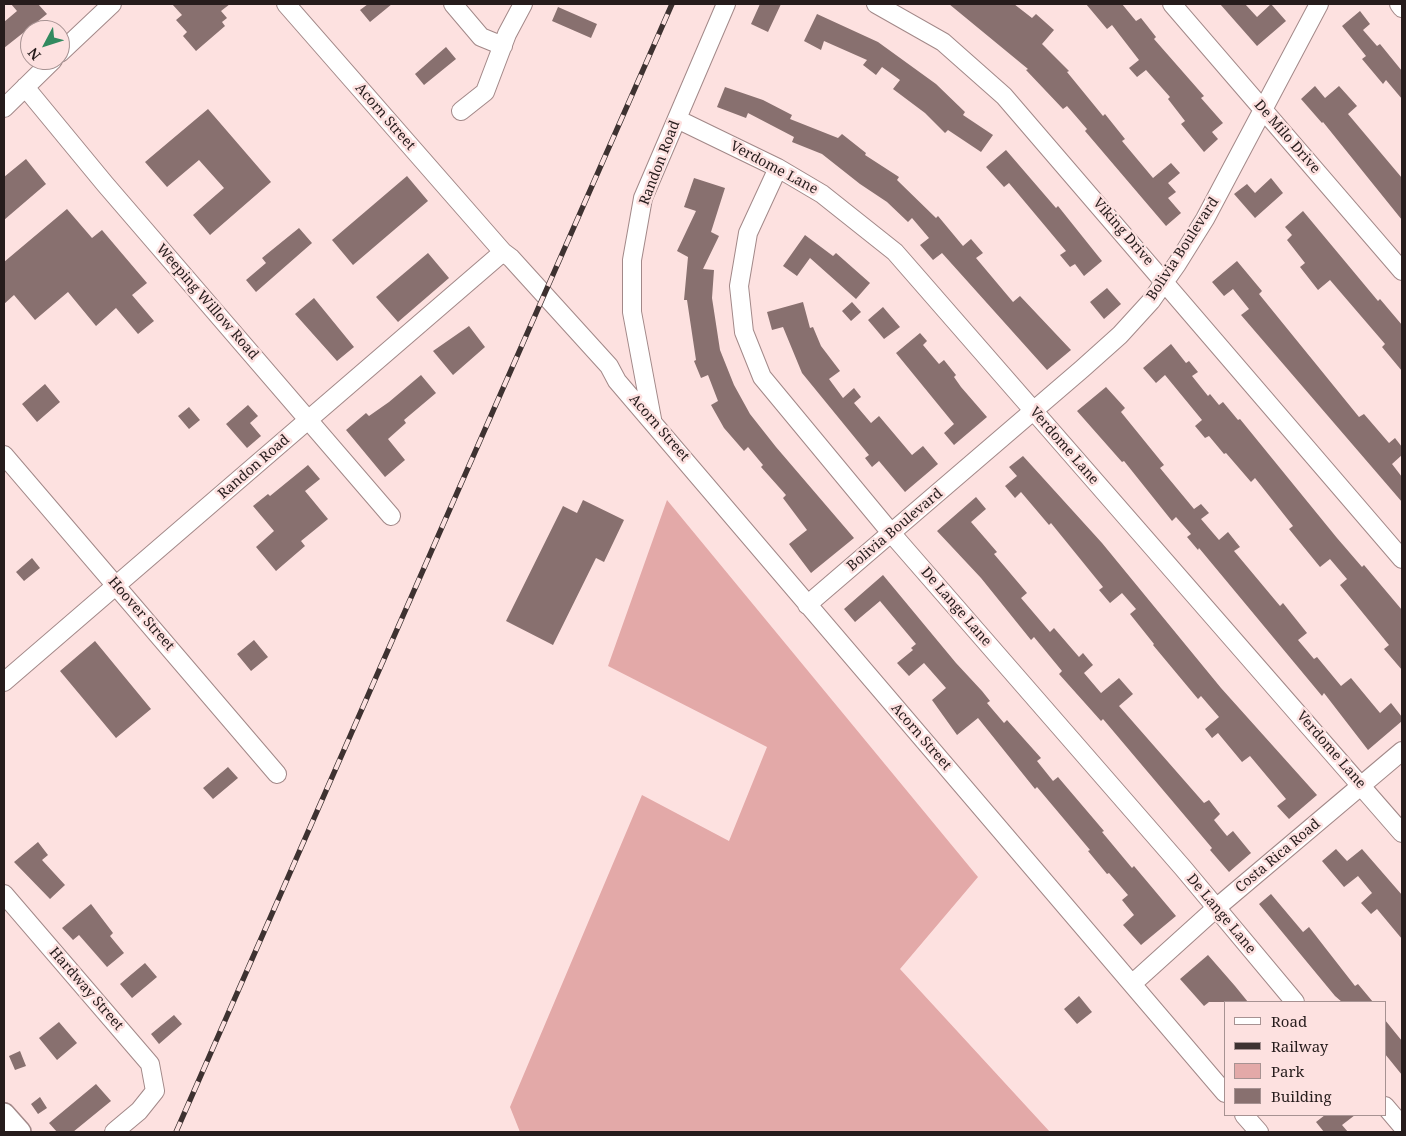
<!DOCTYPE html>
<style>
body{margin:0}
#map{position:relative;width:1406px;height:1136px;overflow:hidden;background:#fde1e0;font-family:"Noto Serif",serif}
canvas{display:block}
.frame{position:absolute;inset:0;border:5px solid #261c1c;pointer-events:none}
.legend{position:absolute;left:1224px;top:1001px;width:162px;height:115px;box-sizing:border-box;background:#fde1e0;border:1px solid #a79292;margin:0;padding:6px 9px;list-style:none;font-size:15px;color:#261c1c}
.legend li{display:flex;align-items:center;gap:10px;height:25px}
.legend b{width:25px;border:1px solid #a79292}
.north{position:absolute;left:20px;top:20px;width:50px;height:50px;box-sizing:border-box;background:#fde1e0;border:1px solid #a79292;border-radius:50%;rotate:230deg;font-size:14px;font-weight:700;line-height:20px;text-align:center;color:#261c1c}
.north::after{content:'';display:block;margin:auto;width:18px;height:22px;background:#328a5f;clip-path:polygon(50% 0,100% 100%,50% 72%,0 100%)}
</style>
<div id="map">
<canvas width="1406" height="1136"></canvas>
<div class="frame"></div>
<ul class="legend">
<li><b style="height:6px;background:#fff"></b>Road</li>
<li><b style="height:6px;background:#3e3231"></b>Railway</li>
<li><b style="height:14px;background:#e3a9a8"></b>Park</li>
<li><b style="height:14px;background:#88706f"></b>Building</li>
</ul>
<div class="north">N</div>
</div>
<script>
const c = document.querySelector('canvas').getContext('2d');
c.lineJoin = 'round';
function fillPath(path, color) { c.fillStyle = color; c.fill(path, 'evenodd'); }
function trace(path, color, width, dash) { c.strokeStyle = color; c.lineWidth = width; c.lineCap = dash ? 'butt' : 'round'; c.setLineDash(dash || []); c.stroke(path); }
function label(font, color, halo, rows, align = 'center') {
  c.font = font + ' "Noto Serif",serif'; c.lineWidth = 5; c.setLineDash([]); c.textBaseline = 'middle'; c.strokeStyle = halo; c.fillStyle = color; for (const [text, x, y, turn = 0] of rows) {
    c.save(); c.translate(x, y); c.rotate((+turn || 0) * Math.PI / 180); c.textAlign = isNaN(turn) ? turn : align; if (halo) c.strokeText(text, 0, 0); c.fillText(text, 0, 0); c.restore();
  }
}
const green = new Path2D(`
 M 667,500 L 978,877 L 900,969 L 1050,1132 L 520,1132 L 510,1107 L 642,795 L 729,841 L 767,747 L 608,666 Z`);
const building = new Path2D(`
 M 11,4 L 38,4 L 47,14 L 4,48 L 4,22 L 17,11 Z
 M 172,4 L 230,4 L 221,11 L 227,18 L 222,22 L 225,26 L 196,51 L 183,36 L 187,32 L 176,20 L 182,15 Z
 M 368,4 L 392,4 L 370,22 L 360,10 Z
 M 760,4 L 781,4 L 768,32 L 751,24 Z
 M 949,4 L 1014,4 L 1032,18 L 1036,14 L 1054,30 L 1042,44 L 1069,71 L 1067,72 L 1103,116 L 1105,114 L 1125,139 L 1122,141 L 1153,178 L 1171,163 L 1180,173 L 1168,183 L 1176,192 L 1168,198 L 1181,213 L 1166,226 L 1085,131 L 1087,129 L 1067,106 L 1063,109 L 1026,70 L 1028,69 Z
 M 1086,4 L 1122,4 L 1136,21 L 1141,18 L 1156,37 L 1154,39 L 1204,96 L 1201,98 L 1223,123 L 1212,132 L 1218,139 L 1204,152 L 1181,124 L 1185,121 L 1168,99 L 1170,97 L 1146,70 L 1137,77 L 1129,68 L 1139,60 L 1112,25 L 1107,29 Z
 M 1220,4 L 1245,4 L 1257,17 L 1271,4 L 1286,21 L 1257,46 Z
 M 558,7 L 597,24 L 591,38 L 552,21 Z
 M 1360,11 L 1370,24 L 1363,30 L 1377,46 L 1380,44 L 1402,71 L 1402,99 L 1386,80 L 1383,84 L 1362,59 L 1366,56 L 1342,26 Z
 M 817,14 L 878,42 L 936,84 L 965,112 L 963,115 L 993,135 L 981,152 L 948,130 L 945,133 L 925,113 L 893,89 L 900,80 L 882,67 L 876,75 L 863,65 L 867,60 L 824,41 L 821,50 L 804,41 Z
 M 446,47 L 456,59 L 424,85 L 415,74 Z
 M 1315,86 L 1325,98 L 1339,86 L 1357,106 L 1348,114 L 1402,178 L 1402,220 L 1323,122 L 1322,123 L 1301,99 Z
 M 725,87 L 763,100 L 792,115 L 790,119 L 838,138 L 842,134 L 866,153 L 865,155 L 899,177 L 897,180 L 936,218 L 938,216 L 963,246 L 971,239 L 983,253 L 976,258 L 1013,302 L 1020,296 L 1071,350 L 1047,370 L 942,253 L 933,260 L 920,245 L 929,238 L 912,218 L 908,222 L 887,202 L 860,184 L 822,154 L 792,142 L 794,137 L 748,113 L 746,118 L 717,107 Z
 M 208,109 L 271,182 L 210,235 L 193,215 L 224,188 L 199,160 L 167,187 L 145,162 Z
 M 1006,150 L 1056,208 L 1058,206 L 1102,261 L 1084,276 L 1075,264 L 1070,267 L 1060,255 L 1066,251 L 1009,183 L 1004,187 L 986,167 Z
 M 26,159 L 46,184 L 4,220 L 4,177 Z
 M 407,176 L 428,201 L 353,265 L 332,240 Z
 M 694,178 L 725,188 L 711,232 L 719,236 L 703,269 L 714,270 L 712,298 L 720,350 L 734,385 L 750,414 L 776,447 L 854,538 L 811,573 L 789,544 L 807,530 L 783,498 L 786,495 L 761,467 L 763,465 L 748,447 L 744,451 L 724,428 L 711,405 L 718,401 L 708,375 L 701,378 L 694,361 L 696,360 L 687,300 L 684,300 L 688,257 L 677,251 L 696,211 L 684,207 Z
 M 1271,178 L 1283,193 L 1255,218 L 1234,194 L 1247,184 L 1255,193 Z
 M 67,209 L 92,238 L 102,230 L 147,283 L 132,295 L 154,321 L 138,334 L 116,308 L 96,326 L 68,292 L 35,320 L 14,295 L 4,304 L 4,262 Z
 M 1303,211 L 1378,301 L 1380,299 L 1402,325 L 1402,371 L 1382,347 L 1385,344 L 1330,280 L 1318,290 L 1300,267 L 1305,263 L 1287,240 L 1292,235 L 1285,227 Z
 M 299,228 L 312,243 L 256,292 L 246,280 L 266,263 L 262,258 Z
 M 805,235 L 833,256 L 836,253 L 870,283 L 856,299 L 810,258 L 797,276 L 783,266 Z
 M 428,253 L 449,278 L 398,322 L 376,297 Z
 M 1237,261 L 1262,291 L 1259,294 L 1359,417 L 1364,414 L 1389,443 L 1395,438 L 1402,447 L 1402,455 L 1392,464 L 1402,477 L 1402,502 L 1241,315 L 1249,309 L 1233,289 L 1224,296 L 1212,282 Z
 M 1107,288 L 1121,304 L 1104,319 L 1090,302 Z
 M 314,298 L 354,347 L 337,361 L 295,314 Z
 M 803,302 L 810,328 L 813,327 L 821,346 L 840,371 L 829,379 L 843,398 L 854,388 L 861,397 L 854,403 L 871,423 L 879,416 L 912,455 L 923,446 L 938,464 L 905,492 L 879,461 L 872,467 L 865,458 L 869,455 L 802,373 L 783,327 L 772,330 L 767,312 Z
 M 852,302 L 861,312 L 851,321 L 842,311 Z
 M 883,307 L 900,327 L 884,339 L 868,320 Z
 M 469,326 L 485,347 L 453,375 L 433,351 Z
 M 920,333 L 927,341 L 923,345 L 939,364 L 944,360 L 956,375 L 954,377 L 961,387 L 987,417 L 954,445 L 944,433 L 954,424 L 896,353 Z
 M 1171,344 L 1186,363 L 1189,361 L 1198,372 L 1192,376 L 1208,396 L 1210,394 L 1219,405 L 1223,402 L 1238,420 L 1240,419 L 1337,538 L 1362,567 L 1364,565 L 1402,610 L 1402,670 L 1384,649 L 1389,645 L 1340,585 L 1347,579 L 1330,559 L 1320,567 L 1289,529 L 1293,526 L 1255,478 L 1251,482 L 1226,453 L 1224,454 L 1209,436 L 1205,438 L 1195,426 L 1202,420 L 1165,375 L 1156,383 L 1143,368 Z
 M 421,375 L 436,393 L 404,420 L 406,423 L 388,439 L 405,460 L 385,477 L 346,430 L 366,413 L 369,416 L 389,402 Z
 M 45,384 L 60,402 L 37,422 L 22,404 Z
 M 1106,387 L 1125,408 L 1121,412 L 1164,465 L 1160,468 L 1194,509 L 1201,504 L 1209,513 L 1201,519 L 1219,540 L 1228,532 L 1240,547 L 1234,551 L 1280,606 L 1283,603 L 1307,633 L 1298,640 L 1314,659 L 1317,657 L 1341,686 L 1351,678 L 1380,713 L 1391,703 L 1402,717 L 1402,721 L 1368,750 L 1324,693 L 1322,696 L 1199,548 L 1198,550 L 1187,537 L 1191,534 L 1176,517 L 1172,521 L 1124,461 L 1122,462 L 1077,411 Z
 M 248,405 L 258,416 L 250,423 L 261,436 L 247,448 L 226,424 Z
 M 189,407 L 200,420 L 189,429 L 178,416 Z
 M 1023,456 L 1102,543 L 1221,688 L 1317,795 L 1289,819 L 1277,806 L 1286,799 L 1250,756 L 1242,762 L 1218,733 L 1212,738 L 1205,729 L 1219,717 L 1201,696 L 1198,699 L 1153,645 L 1154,644 L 1130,614 L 1136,609 L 1122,593 L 1110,603 L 1099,590 L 1103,587 L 1051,523 L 1049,525 L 1021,492 L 1015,498 L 1005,486 L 1017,476 L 1009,467 Z
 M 308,465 L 320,479 L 305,491 L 328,519 L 301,541 L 305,546 L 276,571 L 256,547 L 274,531 L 253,506 L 268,494 L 270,496 Z
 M 976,497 L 986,509 L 971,522 L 997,552 L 994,554 L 1027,593 L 1021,598 L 1050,632 L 1054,628 L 1079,657 L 1083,653 L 1093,665 L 1084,673 L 1101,693 L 1119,678 L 1133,694 L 1119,706 L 1204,803 L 1209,800 L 1220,814 L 1214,820 L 1227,836 L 1233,831 L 1251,853 L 1229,872 L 1210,850 L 1212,848 L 1103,719 L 1101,721 L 1059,674 L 1062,671 L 1034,637 L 1031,640 L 981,578 L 937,531 Z
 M 583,500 L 624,520 L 604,562 L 596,558 L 553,645 L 506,621 L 563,506 L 577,513 Z
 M 32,558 L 40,568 L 24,581 L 16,572 Z
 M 883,575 L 956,663 L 982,691 L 990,701 L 987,703 L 1004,723 L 1007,720 L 1041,758 L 1037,761 L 1053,781 L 1058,777 L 1104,831 L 1102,832 L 1132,868 L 1134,866 L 1176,916 L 1141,945 L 1123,925 L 1134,915 L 1122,900 L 1128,895 L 1109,873 L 1107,874 L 1088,851 L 1090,850 L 1037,787 L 1035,789 L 978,718 L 957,735 L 932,700 L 946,688 L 924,663 L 909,676 L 897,663 L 913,650 L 911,648 L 916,644 L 880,601 L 855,622 L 844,609 Z
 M 254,640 L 268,657 L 251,671 L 237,654 Z
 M 95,641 L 151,709 L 116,738 L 60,671 Z
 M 228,767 L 238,778 L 213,799 L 203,788 Z
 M 38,842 L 48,855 L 42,860 L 65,885 L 50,899 L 14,862 Z
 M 1336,849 L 1347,861 L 1362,849 L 1402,895 L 1402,939 L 1377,909 L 1371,914 L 1361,903 L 1372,893 L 1358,876 L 1344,887 L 1322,861 Z
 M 1271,894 L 1303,932 L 1309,927 L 1355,986 L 1358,984 L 1373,1002 L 1342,1002 L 1335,996 L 1259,904 Z
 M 91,904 L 113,933 L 110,936 L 124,953 L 107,967 L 79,935 L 73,940 L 62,928 Z
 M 1208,955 L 1235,986 L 1248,1002 L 1209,1002 L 1204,1006 L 1180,979 Z
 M 145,963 L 157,977 L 132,998 L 120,984 Z
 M 1079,996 L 1092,1012 L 1077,1024 L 1064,1009 Z
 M 174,1015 L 182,1024 L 159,1044 L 151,1034 Z
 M 1385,1020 L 1402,1041 L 1402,1075 L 1385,1054 Z
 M 59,1022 L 77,1043 L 57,1060 L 39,1038 Z
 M 20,1051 L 26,1066 L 15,1070 L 9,1056 Z
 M 96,1084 L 111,1101 L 73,1132 L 57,1132 L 49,1123 Z
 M 40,1097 L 47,1108 L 38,1114 L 31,1104 Z
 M 1325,1115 L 1355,1115 L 1342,1125 L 1348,1132 L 1324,1132 L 1316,1122 Z`);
const minor = new Path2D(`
 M 286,4 L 503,252 L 511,258 L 609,366 L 617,381 L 1225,1093
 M 453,4 L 481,37 L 503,46
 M 876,4 L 943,42 L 1004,96 L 1402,559
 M 1172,4 L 1402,271
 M 1399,4 L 1402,8
 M 60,53 L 112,4
 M 25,87 L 105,184 L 391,516
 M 4,108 L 53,60
 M 461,111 L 485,92 L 507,34 L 523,4
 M 677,119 L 778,168 L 822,194 L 895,252 L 1402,833
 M 778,168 L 748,233 L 739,286 L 744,332 L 762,377 L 892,534 L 1183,868 L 1295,1002
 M 652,419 L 632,312 L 632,260 L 643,198 L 726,4
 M 4,455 L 277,774
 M 807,605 L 1082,369 L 1120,335 L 1151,301 L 1177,264 L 1205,219 L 1319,4
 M 4,682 L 503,252
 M 4,894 L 150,1064 L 155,1091 L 139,1111 L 114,1132
 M 1132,984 L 1215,909 L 1402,751
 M 1385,1106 L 1402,1126
 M 1244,1115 L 1259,1132`);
const major = new Path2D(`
 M 4,1114 L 20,1132`);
const rail = new Path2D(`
 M 176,1132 L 672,4`);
const streetNames = [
 ["Acorn Street",385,117,49],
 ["De Milo Drive",1287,137,49],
 ["Randon Road",660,163,-69],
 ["Verdome Lane",774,168,28],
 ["Viking Drive",1123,232,49],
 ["Bolivia Boulevard",1183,249,-57],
 ["Weeping Willow Road",207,302,49],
 ["Acorn Street",659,428,49],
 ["Verdome Lane",1064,446,49],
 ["Randon Road",254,467,-41],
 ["Bolivia Boulevard",895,530,-40],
 ["De Lange Lane",956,607,49],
 ["Hoover Street",141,614,49],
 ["Acorn Street",921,737,49],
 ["Verdome Lane",1331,750,49],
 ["Costa Rica Road",1278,856,-40],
 ["De Lange Lane",1221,914,50],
 ["Hardway Street",86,989,49]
];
fillPath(green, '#e3a9a8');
fillPath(building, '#88706f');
trace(minor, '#a28888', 20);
trace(major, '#a28888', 24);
trace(minor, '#fff', 18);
trace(major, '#fff', 21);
trace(rail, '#3e3231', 5.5);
trace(rail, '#fde1e0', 4, [11]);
label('14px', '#261c1c', '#fde1e0', streetNames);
</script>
